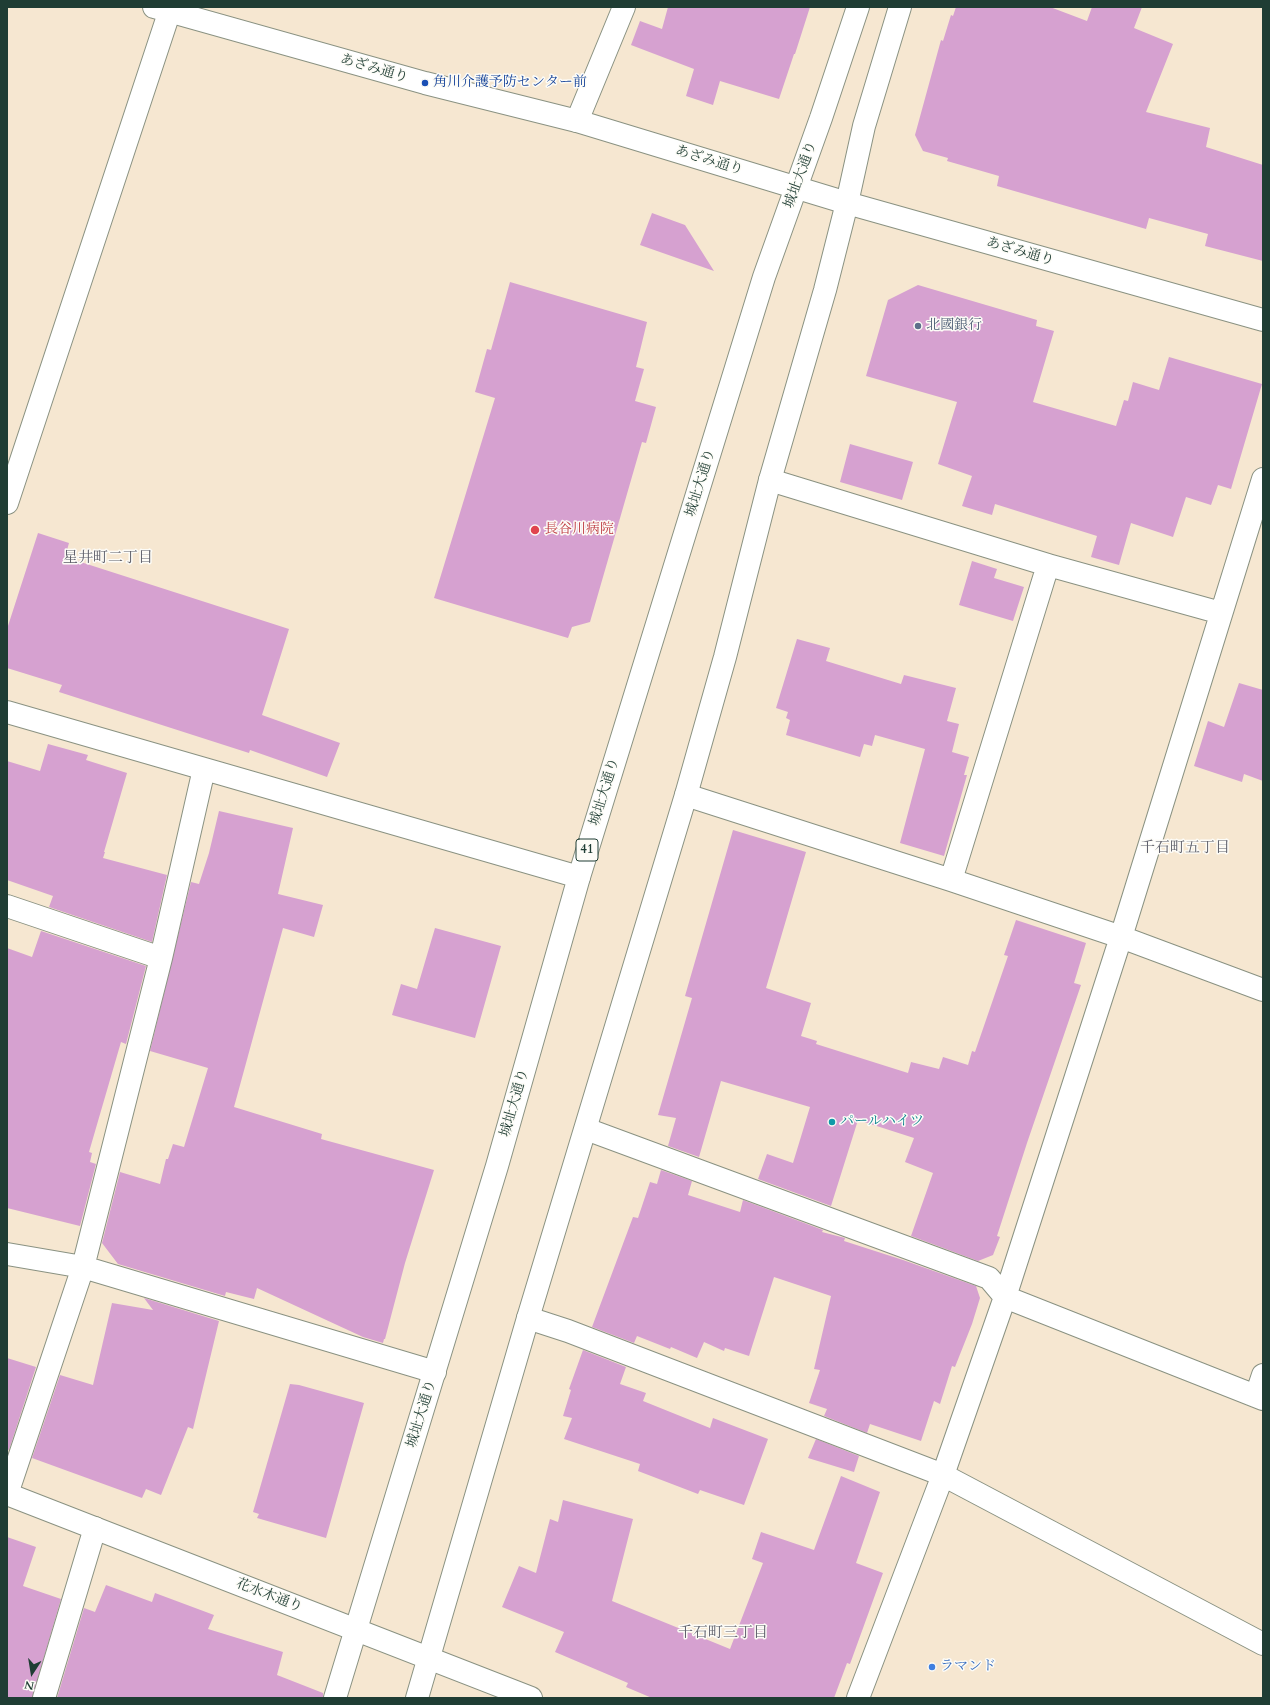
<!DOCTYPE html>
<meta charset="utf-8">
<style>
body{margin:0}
#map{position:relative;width:1270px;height:1705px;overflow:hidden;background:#f6e7d1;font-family:Cardo,serif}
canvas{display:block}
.frame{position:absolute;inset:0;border:8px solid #1f3d34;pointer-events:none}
.north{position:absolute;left:12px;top:1653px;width:40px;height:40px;-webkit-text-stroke:3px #fdfcf7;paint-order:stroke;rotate:192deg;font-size:11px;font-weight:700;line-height:16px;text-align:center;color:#1f3d34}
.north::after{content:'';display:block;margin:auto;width:14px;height:18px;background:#1f3d34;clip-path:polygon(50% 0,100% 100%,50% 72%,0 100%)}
</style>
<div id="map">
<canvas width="1270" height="1705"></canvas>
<div class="frame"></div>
<div class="north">N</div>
</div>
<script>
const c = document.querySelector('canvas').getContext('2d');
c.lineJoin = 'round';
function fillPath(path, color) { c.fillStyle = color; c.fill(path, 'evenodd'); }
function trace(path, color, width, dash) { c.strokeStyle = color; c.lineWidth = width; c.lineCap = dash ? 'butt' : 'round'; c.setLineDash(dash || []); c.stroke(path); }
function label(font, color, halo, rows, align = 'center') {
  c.font = font + ' Cardo,"Noto Serif JP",serif'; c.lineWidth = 3; c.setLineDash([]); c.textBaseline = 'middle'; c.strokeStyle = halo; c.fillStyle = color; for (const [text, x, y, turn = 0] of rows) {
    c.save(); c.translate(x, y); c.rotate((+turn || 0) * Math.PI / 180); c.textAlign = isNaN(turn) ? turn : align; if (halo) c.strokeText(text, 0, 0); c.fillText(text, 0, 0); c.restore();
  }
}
const building = new Path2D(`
 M 668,7 L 810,7 L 795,54 L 794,54 L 779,99 L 720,81 L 713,105 L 686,96 L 694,69 L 631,45 L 640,21 L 662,29 Z
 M 956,7 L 1050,7 L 1087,21 L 1092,7 L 1142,7 L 1134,28 L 1173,44 L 1146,112 L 1210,128 L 1206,147 L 1263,165 L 1263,261 L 1205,246 L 1208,234 L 1149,218 L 1146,229 L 997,186 L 999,176 L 947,161 L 948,158 L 923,151 L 915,135 L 941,40 L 943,41 L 951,15 L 953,16 Z
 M 652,213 L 685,225 L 714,271 L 640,245 Z
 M 510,282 L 647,322 L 636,367 L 644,369 L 635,401 L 656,407 L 646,443 L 642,442 L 590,622 L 572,627 L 568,638 L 434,598 L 495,398 L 475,392 L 487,349 L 491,350 Z
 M 918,285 L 1037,320 L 1036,326 L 1054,331 L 1033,402 L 1116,426 L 1124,400 L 1128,401 L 1133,382 L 1159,390 L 1169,357 L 1262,384 L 1231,489 L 1218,485 L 1211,505 L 1186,497 L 1173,537 L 1131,523 L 1119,565 L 1091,557 L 1097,536 L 995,504 L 992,515 L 962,506 L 972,476 L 938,464 L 957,402 L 866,376 L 888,300 Z
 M 850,444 L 913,462 L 902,500 L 840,482 Z
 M 38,533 L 69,543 L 65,557 L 289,629 L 262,715 L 340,743 L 327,777 L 250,750 L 249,753 L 59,692 L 62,685 L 7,668 L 7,629 Z
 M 972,561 L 997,569 L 994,578 L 1024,587 L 1013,621 L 959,605 Z
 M 797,639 L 830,648 L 826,661 L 901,684 L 904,675 L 956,688 L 947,721 L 959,724 L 952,752 L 969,757 L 964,775 L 967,775 L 944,856 L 900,843 L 925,749 L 875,735 L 872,746 L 864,744 L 860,757 L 786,735 L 790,720 L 786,718 L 788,712 L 776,708 Z
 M 1239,683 L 1263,690 L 1263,781 L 1244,774 L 1242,782 L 1194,766 L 1208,721 L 1224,727 Z
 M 48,744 L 88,755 L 86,760 L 127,773 L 104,852 L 105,852 L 103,858 L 167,875 L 152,942 L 49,907 L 53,896 L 7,880 L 7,761 L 40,771 Z
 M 219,811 L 293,828 L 278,894 L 323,905 L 314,937 L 283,928 L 234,1107 L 322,1134 L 321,1139 L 434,1170 L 405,1263 L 385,1339 L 384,1339 L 383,1343 L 363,1337 L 257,1288 L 254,1299 L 226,1292 L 225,1296 L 118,1264 L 102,1243 L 120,1172 L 160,1184 L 166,1159 L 168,1159 L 173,1144 L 184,1147 L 208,1068 L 150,1051 L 191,882 L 199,884 L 209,853 Z
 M 733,830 L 806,852 L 766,988 L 811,1003 L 801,1036 L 817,1041 L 816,1044 L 908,1073 L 911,1062 L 939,1069 L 943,1057 L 968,1065 L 972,1051 L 975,1052 L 1008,956 L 1004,955 L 1016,920 L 1086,943 L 1074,983 L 1081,985 L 1027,1143 L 997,1236 L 1000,1237 L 993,1255 L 978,1261 L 911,1236 L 933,1173 L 905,1162 L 914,1138 L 858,1120 L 831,1206 L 758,1179 L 767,1154 L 793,1163 L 810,1107 L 721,1081 L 699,1157 L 668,1146 L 676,1118 L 658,1115 L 692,998 L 685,996 Z
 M 435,928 L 501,946 L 475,1038 L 392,1015 L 401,984 L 417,989 Z
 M 41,931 L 146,966 L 126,1044 L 121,1042 L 89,1152 L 92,1153 L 90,1162 L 96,1164 L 80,1226 L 7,1208 L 7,948 L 32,957 Z
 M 661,1170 L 692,1181 L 688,1195 L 740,1212 L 743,1200 L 823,1230 L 822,1232 L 845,1238 L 844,1241 L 903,1260 L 976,1286 L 980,1298 L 972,1324 L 955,1367 L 952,1366 L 940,1404 L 934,1401 L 921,1441 L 870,1424 L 867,1433 L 824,1416 L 827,1409 L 809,1403 L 820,1370 L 814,1369 L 831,1296 L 774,1277 L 749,1356 L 725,1348 L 724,1351 L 704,1342 L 697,1358 L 671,1347 L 670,1349 L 637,1336 L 634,1343 L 592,1327 L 633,1217 L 638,1218 L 650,1182 L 657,1184 Z
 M 144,1298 L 219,1321 L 193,1429 L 188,1427 L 161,1495 L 146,1489 L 142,1498 L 32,1458 L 60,1375 L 93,1385 L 112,1303 L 153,1310 Z
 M 583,1350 L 626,1367 L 620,1384 L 646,1393 L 643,1401 L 710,1428 L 713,1418 L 768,1439 L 744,1505 L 700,1490 L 698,1494 L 638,1471 L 640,1464 L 564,1439 L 572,1418 L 563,1416 L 571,1390 L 569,1389 Z
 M 7,1358 L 36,1367 L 9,1450 L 7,1449 Z
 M 290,1384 L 299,1385 L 364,1403 L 326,1538 L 257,1518 L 259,1514 L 253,1512 Z
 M 816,1439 L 859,1456 L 854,1472 L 808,1458 Z
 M 841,1476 L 880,1492 L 856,1563 L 883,1573 L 850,1664 L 847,1663 L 834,1698 L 652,1698 L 626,1687 L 628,1683 L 555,1652 L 564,1632 L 502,1607 L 519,1566 L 536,1573 L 550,1519 L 558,1522 L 563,1500 L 633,1519 L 612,1601 L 730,1649 L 763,1563 L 752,1559 L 761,1532 L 814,1550 Z
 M 7,1537 L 36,1547 L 23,1586 L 61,1599 L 32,1698 L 7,1698 Z
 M 106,1585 L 152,1602 L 155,1593 L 214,1615 L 208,1629 L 283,1652 L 277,1675 L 323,1693 L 323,1698 L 57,1698 L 84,1608 L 95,1612 Z`);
const street = new Path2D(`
 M 577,121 L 624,7
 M 770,480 L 1048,565 L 1221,613
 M 7,503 L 171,7
 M 7,712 L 579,877
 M 686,795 L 951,880 L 1121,937 L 1263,990
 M 951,880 L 1048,565
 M 7,906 L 161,958
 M 586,1129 L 989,1278 L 1005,1297 L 1263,1399
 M 7,1254 L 83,1267 L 435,1372
 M 528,1318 L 568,1331 L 943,1475 L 1263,1644
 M 1256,1396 L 1263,1375
 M 7,1494 L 83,1267 L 161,958 L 204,769
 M 44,1698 L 95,1528
 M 858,1698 L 943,1475 L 1005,1297 L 1121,937 L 1263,479`);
const secondary = new Path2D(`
 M 154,7 L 425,83 L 577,121 L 847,203 L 1263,320
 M 7,1494 L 531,1698`);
const highway = new Path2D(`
 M 335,1698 L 497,1166 L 579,877 L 764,277 L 821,118 L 858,7
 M 417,1698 L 528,1318 L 686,795 L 725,657 L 770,480 L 825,290 L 847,203 L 864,126 L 900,7`);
const markers = [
 [425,83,4,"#1a4fb4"],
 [918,326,4,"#5c6f8a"],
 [535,530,5,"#e0444e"],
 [832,1122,4,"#0f9aa8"],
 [932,1667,4,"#3f7fe0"]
];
const shields = [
 [587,850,22]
];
const shieldNames = [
 ["41",587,850]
];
const streetNames = [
 ["あざみ通り",374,69,16],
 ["あざみ通り",709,161,17],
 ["城址大通り",801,175,-70],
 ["あざみ通り",1020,252,16],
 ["城址大通り",701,483,-73],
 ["城址大通り",605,792,-73],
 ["城址大通り",515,1103,-74],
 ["城址大通り",422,1414,-73],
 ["花水木通り",269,1596,21]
];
const transitNames = [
 ["角川介護予防センター前",433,83]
];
const serviceNames = [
 ["北國銀行",926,326]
];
const healthNames = [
 ["長谷川病院",544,530]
];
const cultureNames = [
 ["パールハイツ",840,1122]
];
const shopNames = [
 ["ラマンド",940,1667]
];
const neighbourhoodNames = [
 ["星井町二丁目",108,559],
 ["千石町五丁目",1185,849],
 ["千石町三丁目",723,1634]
];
fillPath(building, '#d6a1d0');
trace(street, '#8a9282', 24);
trace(secondary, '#8a9282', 24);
trace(highway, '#8a9282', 24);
trace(street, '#fff', 22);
trace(secondary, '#fff', 22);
trace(highway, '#fff', 22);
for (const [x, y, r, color] of markers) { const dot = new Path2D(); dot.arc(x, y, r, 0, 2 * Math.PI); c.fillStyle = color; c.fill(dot); trace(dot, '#fdfcf7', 1.5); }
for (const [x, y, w] of shields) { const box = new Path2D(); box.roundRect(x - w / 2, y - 11, w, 22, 3); c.fillStyle = '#fdfcf7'; c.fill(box); trace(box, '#1f3d34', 1); }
label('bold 13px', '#1f3d34', null, shieldNames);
label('14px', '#1f3d34', '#fdfcf7', streetNames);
label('14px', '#164399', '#fdfcf7', transitNames, 'left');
label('14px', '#4e5e75', '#fdfcf7', serviceNames, 'left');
label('14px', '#be3a42', '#fdfcf7', healthNames, 'left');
label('14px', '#0d838f', '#fdfcf7', cultureNames, 'left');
label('14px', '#366cbe', '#fdfcf7', shopNames, 'left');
label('15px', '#5f606b', '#fdfcf7', neighbourhoodNames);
</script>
